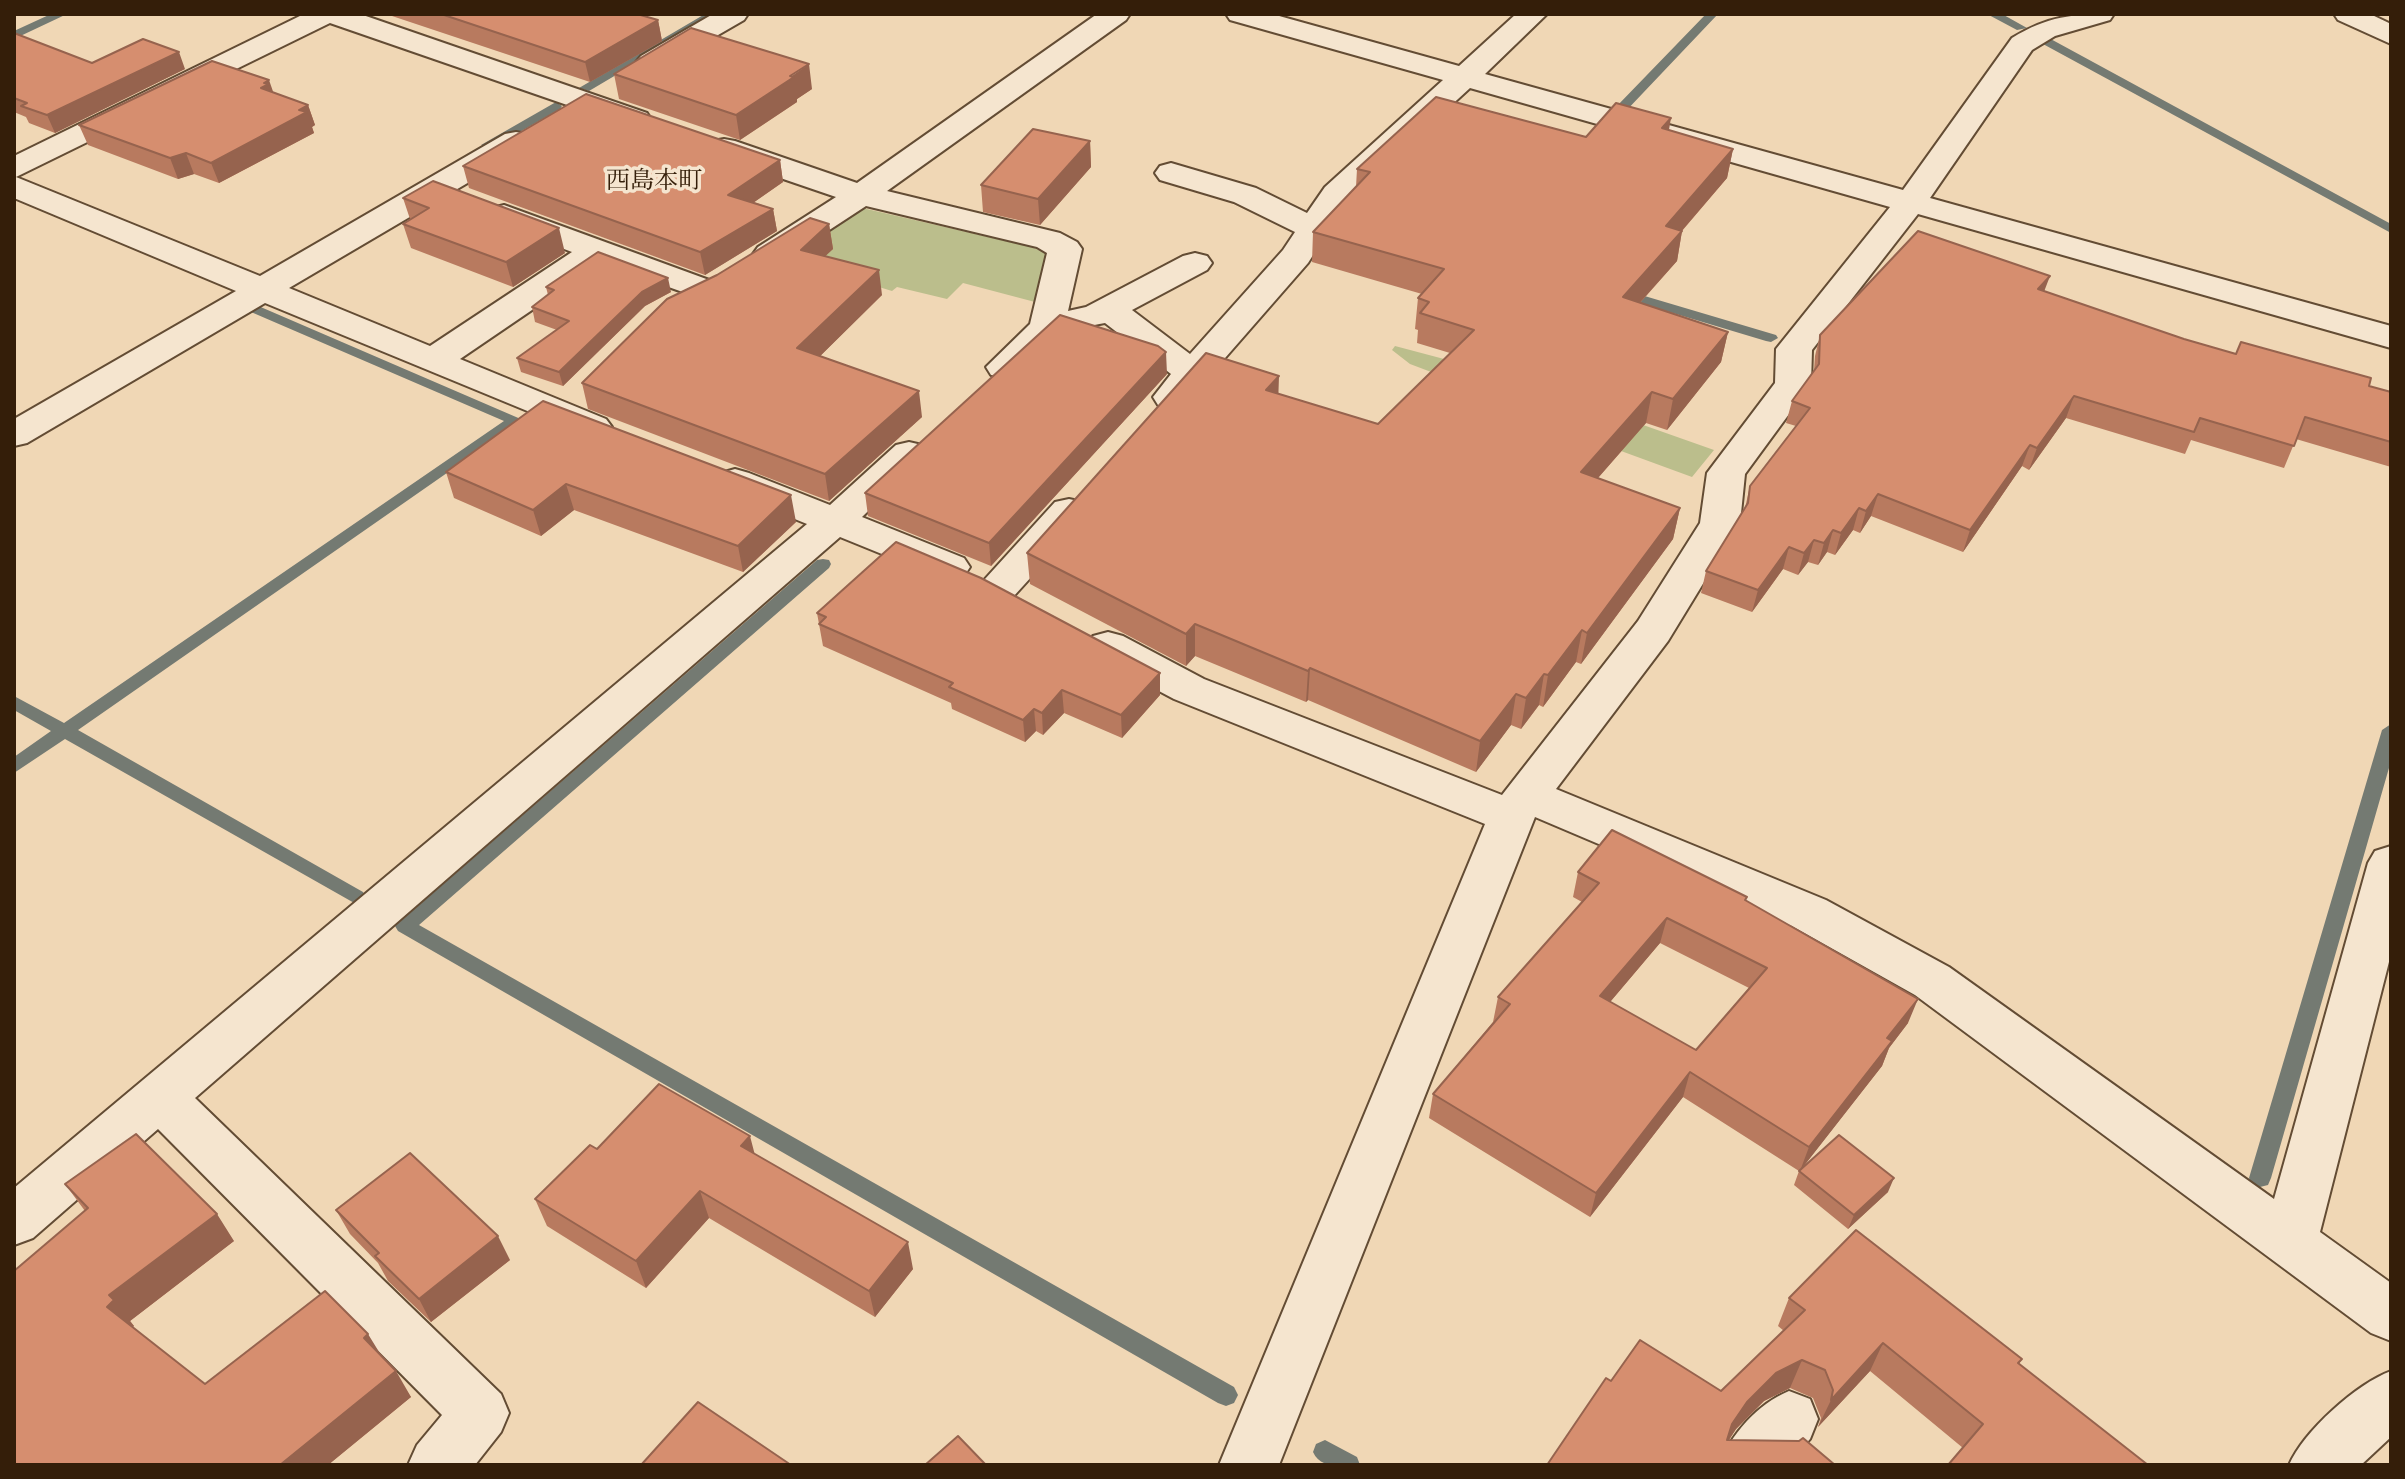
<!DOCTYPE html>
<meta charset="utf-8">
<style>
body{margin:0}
#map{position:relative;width:2405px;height:1479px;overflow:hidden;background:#f0d7b5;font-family:"IM FELL Great Primer",serif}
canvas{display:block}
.frame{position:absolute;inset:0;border:16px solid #341e09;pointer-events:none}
</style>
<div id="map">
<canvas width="2405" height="1479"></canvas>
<div class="frame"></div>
</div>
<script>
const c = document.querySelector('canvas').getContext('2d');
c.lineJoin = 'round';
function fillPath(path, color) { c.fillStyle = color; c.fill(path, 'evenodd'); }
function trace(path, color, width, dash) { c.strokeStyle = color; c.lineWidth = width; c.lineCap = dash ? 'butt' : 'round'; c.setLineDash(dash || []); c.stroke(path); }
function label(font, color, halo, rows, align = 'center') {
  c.font = font + ' "IM FELL Great Primer","Noto Serif JP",serif'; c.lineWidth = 7; c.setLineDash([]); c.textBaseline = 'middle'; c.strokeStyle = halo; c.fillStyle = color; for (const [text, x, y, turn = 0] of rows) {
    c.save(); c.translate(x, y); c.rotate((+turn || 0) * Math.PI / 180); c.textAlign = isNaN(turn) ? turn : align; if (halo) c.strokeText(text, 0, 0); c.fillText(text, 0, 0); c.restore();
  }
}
const green = new Path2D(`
 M 858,207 L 1032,247 L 1049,255 L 1035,302 L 963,283 L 947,299 L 897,287 L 892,291 L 781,257 Z
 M 1395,346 L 1493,372 L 1714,450 L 1692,477 L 1441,385 L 1447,378 L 1410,364 L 1392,350 Z`);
const stream = new Path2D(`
 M 51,14 L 67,14 L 14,39 L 14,31 Z
 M 705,14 L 719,14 L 589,91 L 579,88 Z
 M 1706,14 L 1718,14 L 1624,113 L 1616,113 L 1616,107 Z
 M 1987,14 L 2002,14 L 2027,28 L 2017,30 Z
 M 2047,37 L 2391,224 L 2391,233 L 2043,44 L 2041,41 Z
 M 556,102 L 562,106 L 560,109 L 492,148 L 481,145 Z
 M 1621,289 L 1776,335 L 1778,338 L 1771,342 L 1766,341 L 1616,296 L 1616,290 Z
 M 256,305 L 523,420 L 78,730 L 363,892 L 366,897 L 363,902 L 356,904 L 65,739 L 14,773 L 14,757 L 51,731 L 14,710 L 14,696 L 64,723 L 504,421 L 251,312 L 251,306 Z
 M 823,559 L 829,560 L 831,564 L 829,568 L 419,925 L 1234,1387 L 1238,1395 L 1234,1403 L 1226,1406 L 1218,1403 L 398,931 L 395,926 L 817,560 Z
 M 2391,724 L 2391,761 L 2271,1178 L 2268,1185 L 2260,1187 L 2252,1185 L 2249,1178 L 2382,730 Z
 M 1325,1440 L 1357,1457 L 1360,1465 C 1343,1465 1321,1470 1313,1452 L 1316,1444 Z`);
const minor = new Path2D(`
 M 304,14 L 360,14 L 647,113 L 651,119 L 647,125 L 636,128 L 625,125 L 330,23 L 16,177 L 260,276 L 505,134 L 516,132 L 527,134 L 532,141 L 527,148 L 289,288 L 430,346 L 572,252 L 492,222 L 488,215 L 492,208 L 504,205 L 720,284 L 725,291 L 720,298 L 708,301 L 601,263 L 460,359 L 606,419 L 612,427 L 606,435 L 593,438 L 265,303 L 27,443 L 14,446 L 14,419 L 236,291 L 14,198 L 14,156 Z
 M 713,14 L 748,14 L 744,20 L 661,68 L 651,71 L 641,68 L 636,62 L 641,56 Z
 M 1097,14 L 1130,14 L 1126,20 L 887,191 L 1060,233 L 1077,242 L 1082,249 L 1068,311 L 1086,307 L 1183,256 L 1195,253 L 1207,256 L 1212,263 L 1207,270 L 1132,310 L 1190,354 L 1283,250 L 1295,232 L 1234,202 L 1160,180 L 1155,173 L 1160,166 L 1171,163 L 1256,188 L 1307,213 L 1325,187 L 1443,80 L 1230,20 L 1226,14 L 1272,14 L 1459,66 L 1516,14 L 1547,14 L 1485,74 L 1903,190 L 2012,38 C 2048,16 2072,14 2114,14 L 2110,20 L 2055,36 L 2032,50 L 1930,198 L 2391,326 L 2391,348 L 1918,214 L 1812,350 L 1811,384 L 1745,474 L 1740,523 L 1668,641 L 1556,789 L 1826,900 L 1949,967 L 2274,1199 L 2368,863 L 2375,851 L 2391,846 L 2391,954 L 2320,1232 L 2391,1283 L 2391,1341 L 2371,1333 L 1915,995 L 1792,926 L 1535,817 L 1279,1465 L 1219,1465 L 1485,824 L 1174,699 L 1093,656 L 1087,646 L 1093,636 L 1108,632 L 1123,636 L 1204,679 L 1502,795 L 1638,621 L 1700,523 L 1707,473 L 1775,383 L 1776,349 L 1890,207 L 1470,88 L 1348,200 L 1308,263 L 1184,405 L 1171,408 L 1158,405 L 1153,397 L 1171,374 L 1105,323 C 1091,326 1069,328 1057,337 C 1034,353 1023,382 991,375 L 986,367 L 1030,324 L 1047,253 L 1037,247 L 866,206 L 782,261 L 770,264 L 758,261 L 753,254 L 758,247 L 836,197 L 713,155 L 708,148 L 713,141 L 724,139 L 735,141 L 857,183 Z
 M 2334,14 L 2370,14 L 2391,24 L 2391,44 L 2338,20 Z
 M 909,442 L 922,445 L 928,453 L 862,517 L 964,558 L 970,567 L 964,576 L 950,580 L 936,576 L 840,537 L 195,1098 L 501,1394 L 509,1413 L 501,1432 L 475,1465 L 408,1465 L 417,1445 L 442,1415 L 158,1129 L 33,1238 L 14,1245 L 14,1188 L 807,524 L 721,489 L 716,481 L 721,473 L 735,469 L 749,473 L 830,505 L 896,445 Z
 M 1069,499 L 1083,502 L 1089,511 L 1083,520 L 1013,597 L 999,601 L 985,597 L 979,588 L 985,579 L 1055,502 Z
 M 2391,1371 L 2391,1437 L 2361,1465 L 2289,1465 C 2304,1431 2356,1384 2391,1371 Z
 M 1789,1391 L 1810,1399 L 1818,1419 L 1810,1439 L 1787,1465 L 1718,1465 C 1732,1434 1757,1404 1789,1391 Z`);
const wall = new Path2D(`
 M 386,14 L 637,14 L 658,20 L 662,41 L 590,82 Z
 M 14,33 L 92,63 L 185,69 L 55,133 L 29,123 L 26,117 L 14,112 Z
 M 614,74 L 812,89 L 797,99 L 797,102 L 740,140 L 619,99 Z
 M 273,93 L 308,105 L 315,125 L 312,127 L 314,133 L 219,183 L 194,174 L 178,179 L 88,145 L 79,125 Z
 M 1668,130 L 1733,149 L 1727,178 L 1682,231 L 1677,261 L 1640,303 L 1728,332 L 1721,362 L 1667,430 L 1646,423 L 1598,478 L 1680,508 L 1673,539 L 1581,664 L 1576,662 L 1543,707 L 1539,705 L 1521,729 L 1511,725 L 1476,772 L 1308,700 L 1306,702 L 1195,656 L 1186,666 L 1030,584 L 1027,553 L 1278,394 L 1378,424 L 1450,353 L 1417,343 L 1418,330 L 1415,329 L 1418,298 L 1422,294 L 1312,262 L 1313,232 L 1356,187 L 1357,169 L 1586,137 Z
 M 1090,141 L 1091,167 L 1040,225 L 983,212 L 981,185 Z
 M 780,160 L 783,182 L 754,202 L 773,209 L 777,231 L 705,275 L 469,188 L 463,166 Z
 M 403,198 L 565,253 L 513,287 L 411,248 L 403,224 L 410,219 Z
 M 829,224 L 833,249 L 825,256 L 882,295 L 820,356 L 922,417 L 829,501 L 588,409 L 582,383 Z
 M 546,287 L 671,292 L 645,306 L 563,386 L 521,372 L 517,358 L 557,330 L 535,322 L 532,307 L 548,295 Z
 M 2044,291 L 2184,339 L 2236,354 L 2391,392 L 2391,467 L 2296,439 L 2284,468 L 2191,440 L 2185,454 L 2066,418 L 2029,470 L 2022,466 L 1963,552 L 1871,516 L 1860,533 L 1853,530 L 1835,555 L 1827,552 L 1818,565 L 1808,562 L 1798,575 L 1783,569 L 1752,612 L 1701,593 L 1706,571 L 1745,508 L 1750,486 L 1796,426 L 1786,423 L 1792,401 L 1814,371 L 1815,356 L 1820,335 Z
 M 1167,374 L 991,566 L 868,516 L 865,493 Z
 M 543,401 L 796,522 L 743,572 L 574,510 L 541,536 L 454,498 L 446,472 Z
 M 817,613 L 1160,695 L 1122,738 L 1064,713 L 1043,735 L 1036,731 L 1025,742 L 952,709 L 951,703 L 823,646 Z
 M 1578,872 L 1747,897 L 1746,900 L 1908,1023 L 1889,1048 L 1882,1066 L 1802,1168 L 1888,1192 L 1848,1229 L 1794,1185 L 1799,1171 L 1683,1097 L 1590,1217 L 1429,1118 L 1433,1094 L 1493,1022 L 1498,997 L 1582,902 L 1573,897 ZM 1660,943 L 1749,988 L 1696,1050 L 1610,1002 Z
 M 597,1149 L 755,1154 L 913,1269 L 875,1317 L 709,1218 L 646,1288 L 547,1226 L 535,1199 Z
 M 65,1184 L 234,1241 L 130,1321 L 134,1326 L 132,1327 L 205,1384 L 380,1354 L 411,1397 L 328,1465 L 14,1465 L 85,1211 Z
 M 336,1210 L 510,1260 L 431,1322 L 388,1281 L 378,1263 L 350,1234 Z
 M 1789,1298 L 2022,1359 L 2019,1364 L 2148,1465 L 1963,1448 L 1870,1371 L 1818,1427 L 1821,1418 L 1813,1398 L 1790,1388 L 1764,1401 L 1736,1429 L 1729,1440 L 1835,1465 L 1547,1465 L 1611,1381 L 1721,1391 L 1784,1331 L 1778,1326 Z`);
const shadedWall = new Path2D(`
 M 658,20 L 662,41 L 590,82 L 585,62 Z
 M 179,52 L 185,69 L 55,133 L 47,115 Z
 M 809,64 L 812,89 L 797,99 L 797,102 L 740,140 L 736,115 Z
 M 269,80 L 276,100 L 261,88 L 264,83 Z
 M 308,105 L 315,125 L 312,127 L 314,133 L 219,183 L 211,163 Z
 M 1671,118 L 1666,147 L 1662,128 Z
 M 1090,141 L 1091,167 L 1040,225 L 1038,199 Z
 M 1733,149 L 1727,178 L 1661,255 L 1682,231 L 1677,261 L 1618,327 L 1623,297 L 1666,226 Z
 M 186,153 L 194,174 L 178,179 L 170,158 Z
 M 780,160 L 783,182 L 733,217 L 728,195 Z
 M 773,209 L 777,231 L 705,275 L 700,252 Z
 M 829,224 L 833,249 L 805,275 L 801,250 Z
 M 559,228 L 565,253 L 513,287 L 506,262 Z
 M 879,270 L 882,295 L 802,374 L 797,348 Z
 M 2050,276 L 2042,297 L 2038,289 Z
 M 668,278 L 671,292 L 645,306 L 563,386 L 559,372 L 642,292 Z
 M 1728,332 L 1721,362 L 1667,430 L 1673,399 Z
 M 1166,352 L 1167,374 L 991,566 L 989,543 Z
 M 1279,376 L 1278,406 L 1266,390 Z
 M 919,391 L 922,417 L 829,501 L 825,474 Z
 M 1652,392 L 1646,423 L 1576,503 L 1581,472 Z
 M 2074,396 L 2066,418 L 2029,470 L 2037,448 Z
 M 2030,445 L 2022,466 L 1963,552 L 1970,530 Z
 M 566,484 L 574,510 L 541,536 L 533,510 Z
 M 1878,494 L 1871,516 L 1860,533 L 1866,511 Z
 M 791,495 L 796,522 L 743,572 L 738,546 Z
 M 1680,508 L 1673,539 L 1581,664 L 1587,633 Z
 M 1859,508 L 1853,530 L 1835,555 L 1841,533 Z
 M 1833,530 L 1827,552 L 1818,565 L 1824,543 Z
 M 1814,540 L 1808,562 L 1798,575 L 1804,553 Z
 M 1789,547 L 1783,569 L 1752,612 L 1758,590 Z
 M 1195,624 L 1195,656 L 1186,666 L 1186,634 Z
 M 1582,630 L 1576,662 L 1543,707 L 1548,675 Z
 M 1310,668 L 1308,700 L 1306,702 L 1308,671 Z
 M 1160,673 L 1160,695 L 1122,738 L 1121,715 Z
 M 1544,674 L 1539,705 L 1521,729 L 1526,698 Z
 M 1062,690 L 1064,713 L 1043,735 L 1042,713 Z
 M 1516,694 L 1511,725 L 1476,772 L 1480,741 Z
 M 1034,709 L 1036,731 L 1025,742 L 1023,720 Z
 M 1667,918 L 1660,943 L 1594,1021 L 1600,996 Z
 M 1918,999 L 1908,1023 L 1889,1048 L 1882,1066 L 1800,1171 L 1809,1147 L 1887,1038 Z
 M 1690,1072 L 1683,1097 L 1590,1217 L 1596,1193 Z
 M 750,1136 L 757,1163 L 741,1146 Z
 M 1894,1178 L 1888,1192 L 1848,1229 L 1854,1215 Z
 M 700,1191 L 709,1218 L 646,1288 L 636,1261 Z
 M 217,1214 L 234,1241 L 130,1321 L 134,1326 L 126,1333 L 107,1307 L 109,1295 Z
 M 498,1236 L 510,1260 L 431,1322 L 419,1299 Z
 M 908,1242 L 913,1269 L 875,1317 L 869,1291 Z
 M 368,1334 L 384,1360 L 364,1338 Z
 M 1883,1343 L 1870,1371 L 1818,1427 L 1831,1400 Z
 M 1802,1360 L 1790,1388 L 1764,1401 L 1736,1429 L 1721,1452 L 1732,1424 L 1747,1402 L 1776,1373 Z
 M 396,1371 L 411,1397 L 328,1465 L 280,1465 Z`);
const building = new Path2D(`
 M 441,14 L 637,14 L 658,20 L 585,62 Z
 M 691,28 L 809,64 L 790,76 L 794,77 L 736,115 L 614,74 Z
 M 14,33 L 92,63 L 143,39 L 179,52 L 47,115 L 21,106 L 27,103 L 14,98 Z
 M 212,61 L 269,80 L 264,83 L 269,84 L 261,88 L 308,105 L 299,110 L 307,112 L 211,163 L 186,153 L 170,158 L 79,125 Z
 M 586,94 L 780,160 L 728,195 L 773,209 L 700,252 L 463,166 Z
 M 1436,97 L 1586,137 L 1616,103 L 1671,118 L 1662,128 L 1733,149 L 1666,226 L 1682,231 L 1623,297 L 1728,332 L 1673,399 L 1652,392 L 1581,472 L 1680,508 L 1587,633 L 1582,630 L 1548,675 L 1544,674 L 1526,698 L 1516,694 L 1480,741 L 1310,668 L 1308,671 L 1195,624 L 1186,634 L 1027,553 L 1206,353 L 1279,376 L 1266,390 L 1378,424 L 1474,330 L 1420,313 L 1429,302 L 1418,298 L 1444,269 L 1313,232 L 1370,172 L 1357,169 Z
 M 1033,129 L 1090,141 L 1038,199 L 981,185 Z
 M 433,181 L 559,228 L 506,262 L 403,224 L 429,208 L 403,198 Z
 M 810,218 L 829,224 L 801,250 L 879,270 L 797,348 L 919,391 L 825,474 L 582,383 L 667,299 L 717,275 Z
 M 1918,231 L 2050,276 L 2038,289 L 2184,339 L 2236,354 L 2241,342 L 2371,378 L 2369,386 L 2391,392 L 2391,442 L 2305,417 L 2294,446 L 2200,418 L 2194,432 L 2074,396 L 2037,448 L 2030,445 L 1970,530 L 1878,494 L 1866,511 L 1859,508 L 1841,533 L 1833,530 L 1824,543 L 1814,540 L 1804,553 L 1789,547 L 1758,590 L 1706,571 L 1748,503 L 1750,486 L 1810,408 L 1792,401 L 1819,364 L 1820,335 Z
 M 598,252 L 668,278 L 642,292 L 559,372 L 517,358 L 569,321 L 532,307 L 554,290 L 546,287 Z
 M 1060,315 L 1158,346 L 1166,352 L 989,543 L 865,493 Z
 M 543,401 L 791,495 L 738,546 L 566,484 L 533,510 L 446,472 Z
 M 896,542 L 981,578 L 1160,673 L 1121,715 L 1062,690 L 1042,713 L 1034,709 L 1023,720 L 949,687 L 953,683 L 819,624 L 826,617 L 817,613 Z
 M 1612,830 L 1747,897 L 1745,900 L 1918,999 L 1887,1038 L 1892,1041 L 1809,1147 L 1690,1072 L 1596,1193 L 1433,1094 L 1510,1004 L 1498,997 L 1599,883 L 1578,872 ZM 1667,918 L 1767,968 L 1696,1050 L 1600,996 Z
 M 659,1084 L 750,1136 L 741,1146 L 908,1242 L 869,1291 L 700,1191 L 636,1261 L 535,1199 L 590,1145 L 597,1149 Z
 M 136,1134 L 217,1214 L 109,1295 L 114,1300 L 107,1307 L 205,1384 L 325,1291 L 368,1334 L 364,1338 L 396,1371 L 280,1465 L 14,1465 L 14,1271 L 88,1208 L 65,1184 Z
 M 1839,1135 L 1894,1178 L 1854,1215 L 1799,1171 Z
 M 410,1153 L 498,1236 L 419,1299 L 375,1256 L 379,1253 L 336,1210 Z
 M 1856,1230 L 2022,1359 L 2018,1363 L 2148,1465 L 1948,1465 L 1983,1424 L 1883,1343 L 1831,1400 L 1833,1390 L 1825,1370 L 1802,1360 L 1776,1373 L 1747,1402 L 1732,1424 L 1727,1440 L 1799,1441 L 1803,1438 L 1835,1465 L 1547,1465 L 1606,1378 L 1611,1381 L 1640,1340 L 1721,1391 L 1805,1310 L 1789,1298 Z
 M 698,1402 L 791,1465 L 641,1465 Z
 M 958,1436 L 986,1465 L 925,1465 Z`);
const farQuarternames = [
 ["西島本町",654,182]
];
fillPath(green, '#bbbe8c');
fillPath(stream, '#747a72');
trace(minor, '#634c34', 4);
fillPath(minor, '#f5e5cf');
fillPath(wall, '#b87a5f');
fillPath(shadedWall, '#96634e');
fillPath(building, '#d68e6f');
trace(building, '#96634e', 2);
label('24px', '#341e09', '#f5e5cf', farQuarternames);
</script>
